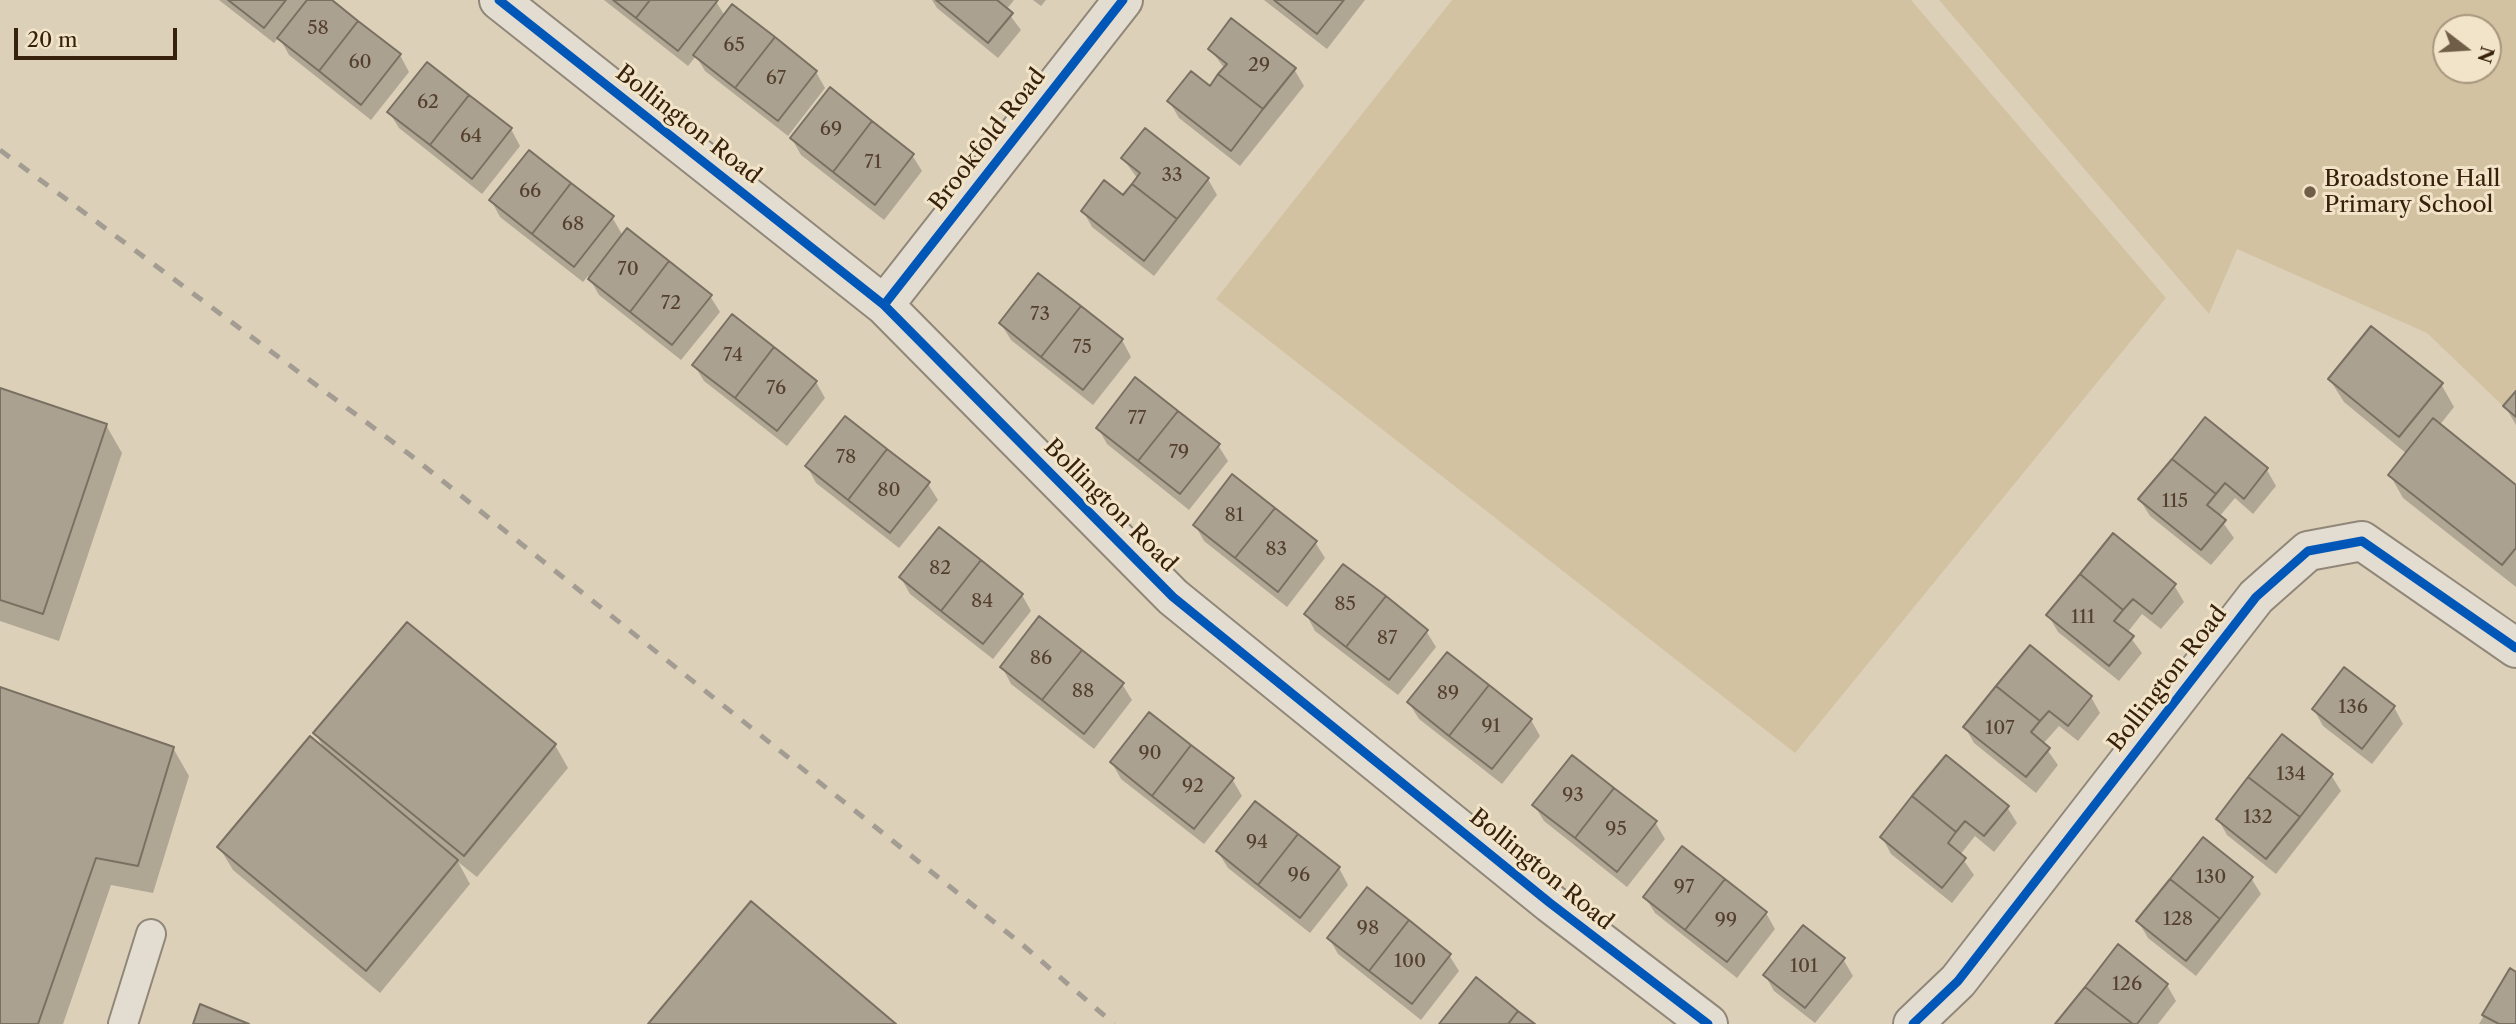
<!DOCTYPE html>
<style>
body{margin:0}
#map{position:relative;width:2516px;height:1024px;overflow:hidden;background:#dcd0b9;font-family:"Libre Caslon Text",serif}
canvas{display:block}
.north{position:absolute;left:2432px;top:14px;width:70px;height:70px;box-sizing:border-box;background:#f1e4c8;border:2px solid #a7967d;border-radius:50%;rotate:107deg;font-size:19px;font-weight:700;line-height:28px;text-align:center;color:#37200c}
.north::after{content:'';display:block;margin:auto;width:24px;height:32px;background:#715e49;clip-path:polygon(50% 0,100% 100%,50% 72%,0 100%)}
.scale{position:absolute;left:14px;top:28px;width:163px;height:32px;box-sizing:border-box;border:4px solid #37200c;border-top:0;padding-left:9px;font-size:21px;line-height:24px;white-space:nowrap;color:#37200c;-webkit-text-stroke:5px #f1e4c8;paint-order:stroke}
</style>
<div id="map">
<canvas width="2516" height="1024"></canvas>
<div class="north">N</div>
<div class="scale">20 m</div>
</div>
<script>
const c = document.querySelector('canvas').getContext('2d');
c.lineJoin = 'round';
function fillPath(path, color) { c.fillStyle = color; c.fill(path, 'evenodd'); }
function trace(path, color, width, dash) { c.strokeStyle = color; c.lineWidth = width; c.lineCap = dash ? 'butt' : 'round'; c.setLineDash(dash || []); c.stroke(path); }
function label(font, color, halo, rows, align = 'center') {
  c.font = font + ' "Libre Caslon Text",serif'; c.lineWidth = 6; c.setLineDash([]); c.textBaseline = 'middle'; c.strokeStyle = halo; c.fillStyle = color; for (const [text, x, y, turn = 0] of rows) {
    c.save(); c.translate(x, y); c.rotate((+turn || 0) * Math.PI / 180); c.textAlign = isNaN(turn) ? turn : align; if (halo) c.strokeText(text, 0, 0); c.fillText(text, 0, 0); c.restore();
  }
}
const green = new Path2D(`
 M 1452,0 L 1911,0 L 2166,298 L 1795,753 L 1216,299 Z
 M 1939,0 L 2516,0 L 2516,391 L 2503,406 L 2427,333 L 2237,249 L 2209,314 ZM 2446,28 L 2488,28 L 2488,70 L 2446,70 Z`);
const shadow = new Path2D(`
 M 219,0 L 329,0 L 400,55 L 409,72 L 371,120 L 289,55 L 279,37 L 274,43 Z
 M 604,0 L 715,0 L 725,16 L 816,72 L 825,88 L 788,136 L 705,71 L 696,56 L 688,66 Z
 M 932,0 L 1014,0 L 1006,10 L 1021,30 L 998,58 L 937,8 Z
 M 1033,0 L 1046,0 L 1041,6 Z
 M 1264,0 L 1365,0 L 1327,49 Z
 M 1210,49 L 1294,69 L 1304,86 L 1240,166 L 1179,118 L 1169,101 L 1210,88 L 1225,69 Z
 M 389,112 L 511,129 L 520,146 L 482,194 L 399,128 Z
 M 792,139 L 912,155 L 922,171 L 884,220 L 801,155 Z
 M 1123,159 L 1208,179 L 1217,195 L 1154,276 L 1092,227 L 1083,211 L 1124,198 L 1138,179 Z
 M 491,200 L 612,217 L 623,236 L 710,296 L 720,312 L 681,360 L 599,295 L 588,276 L 583,282 L 500,217 Z
 M 1001,324 L 1122,340 L 1131,357 L 1093,405 L 1011,340 Z
 M 694,365 L 816,382 L 825,398 L 787,446 L 704,381 Z
 M 2330,380 L 2441,384 L 2454,407 L 2439,426 L 2516,487 L 2516,587 L 2403,498 L 2390,475 L 2407,454 L 2344,402 Z
 M 0,390 L 106,425 L 122,453 L 59,641 L 0,621 Z
 M 2516,393 L 2516,425 L 2505,406 Z
 M 1098,428 L 1218,445 L 1228,461 L 1189,510 L 1107,444 Z
 M 807,466 L 928,484 L 938,500 L 899,548 L 816,483 Z
 M 2267,470 L 2276,486 L 2253,514 L 2235,498 L 2219,517 L 2234,538 L 2211,565 L 2150,516 L 2140,500 Z
 M 1195,525 L 1315,542 L 1325,558 L 1287,607 L 1204,541 Z
 M 901,578 L 1022,595 L 1031,611 L 993,659 L 910,594 Z
 M 2174,585 L 2184,602 L 2161,629 L 2142,614 L 2127,633 L 2142,653 L 2119,681 L 2058,632 L 2048,615 Z
 M 1306,614 L 1426,631 L 1436,647 L 1398,695 L 1315,631 Z
 M 2030,647 L 2091,697 L 2100,713 L 2078,741 L 2059,726 L 2043,744 L 2058,765 L 2036,793 L 1974,743 L 1965,727 Z
 M 1002,667 L 1122,684 L 1132,700 L 1094,749 L 1011,684 Z
 M 0,689 L 173,748 L 189,776 L 153,893 L 111,885 L 63,1024 L 0,1024 Z
 M 1409,703 L 1531,720 L 1540,736 L 1502,784 L 1419,719 Z
 M 2394,707 L 2403,724 L 2372,764 L 2323,726 L 2314,710 Z
 M 315,733 L 555,745 L 568,768 L 477,877 L 458,862 L 470,884 L 380,993 L 233,870 L 219,847 L 325,750 Z
 M 1112,763 L 1232,779 L 1242,796 L 1204,844 L 1121,779 Z
 M 2331,775 L 2341,791 L 2276,874 L 2227,835 L 2218,819 Z
 M 1534,805 L 1655,822 L 1665,839 L 1627,887 L 1544,821 Z
 M 2007,807 L 2017,823 L 1994,852 L 1975,836 L 1960,855 L 1974,875 L 1952,903 L 1891,854 L 1882,837 Z
 M 1218,852 L 1339,868 L 1348,885 L 1310,933 L 1228,868 Z
 M 2251,878 L 2261,894 L 2196,976 L 2148,938 L 2138,921 Z
 M 1645,897 L 1766,913 L 1775,929 L 1737,978 L 1655,913 Z
 M 1329,938 L 1449,955 L 1459,971 L 1421,1020 L 1338,954 Z
 M 1843,959 L 1853,976 L 1815,1023 L 1774,991 L 1765,975 Z
 M 2510,971 L 2516,974 L 2516,1024 L 2479,1024 Z
 M 2167,985 L 2176,1001 L 2158,1024 L 2057,1024 Z`);
const building = new Path2D(`
 M 228,0 L 286,0 L 264,28 Z
 M 307,0 L 332,0 L 358,21 L 319,71 L 277,38 Z
 M 613,0 L 650,0 L 636,18 Z
 M 650,0 L 718,0 L 678,51 L 636,18 Z
 M 936,0 L 997,0 L 1013,13 L 988,43 Z
 M 1274,0 L 1344,0 L 1317,34 Z
 M 732,4 L 775,37 L 735,88 L 693,55 Z
 M 1231,18 L 1296,68 L 1263,109 L 1218,74 L 1227,64 L 1208,49 Z
 M 358,21 L 401,54 L 361,105 L 319,71 Z
 M 775,37 L 817,71 L 778,121 L 735,88 Z
 M 427,62 L 469,95 L 430,145 L 387,112 Z
 M 1191,71 L 1210,86 L 1218,74 L 1263,109 L 1231,151 L 1167,101 Z
 M 830,87 L 872,121 L 833,172 L 790,138 Z
 M 469,95 L 512,128 L 472,179 L 430,145 Z
 M 872,121 L 914,154 L 875,205 L 833,172 Z
 M 1145,128 L 1209,178 L 1177,219 L 1132,184 L 1140,173 L 1121,158 Z
 M 529,150 L 571,183 L 532,234 L 489,200 Z
 M 1104,180 L 1123,195 L 1132,184 L 1177,219 L 1144,261 L 1081,211 Z
 M 571,183 L 614,216 L 574,267 L 532,234 Z
 M 627,228 L 669,261 L 630,312 L 588,279 Z
 M 669,261 L 712,295 L 672,345 L 630,312 Z
 M 1038,273 L 1081,306 L 1041,357 L 999,323 Z
 M 1081,306 L 1123,339 L 1083,390 L 1041,357 Z
 M 732,314 L 774,347 L 735,398 L 692,365 Z
 M 2371,326 L 2443,383 L 2399,437 L 2328,379 Z
 M 774,347 L 817,381 L 777,431 L 735,398 Z
 M 1135,377 L 1178,411 L 1138,461 L 1096,428 Z
 M 0,388 L 107,424 L 43,614 L 0,600 Z
 M 2516,391 L 2516,417 L 2503,406 Z
 M 1178,411 L 1220,444 L 1180,494 L 1138,461 Z
 M 845,416 L 887,449 L 848,500 L 805,466 Z
 M 2205,417 L 2268,468 L 2244,499 L 2225,483 L 2216,494 L 2172,459 Z
 M 2433,418 L 2516,485 L 2516,548 L 2502,565 L 2388,475 Z
 M 887,449 L 930,482 L 890,533 L 848,500 Z
 M 2172,459 L 2216,494 L 2207,505 L 2226,520 L 2201,550 L 2138,499 Z
 M 1232,474 L 1275,508 L 1235,558 L 1193,525 Z
 M 1275,508 L 1317,541 L 1278,592 L 1235,558 Z
 M 939,527 L 981,560 L 941,611 L 899,577 Z
 M 2113,533 L 2176,584 L 2152,614 L 2133,599 L 2123,610 L 2080,574 Z
 M 981,560 L 1023,594 L 983,644 L 941,611 Z
 M 1343,564 L 1386,596 L 1346,647 L 1304,614 Z
 M 2080,574 L 2123,610 L 2114,621 L 2134,636 L 2109,666 L 2046,615 Z
 M 1386,596 L 1428,630 L 1389,680 L 1346,647 Z
 M 1039,616 L 1082,650 L 1042,700 L 1000,667 Z
 M 407,622 L 556,744 L 464,856 L 313,733 Z
 M 2030,645 L 2092,696 L 2068,726 L 2049,711 L 2040,721 L 1996,686 Z
 M 1082,650 L 1124,683 L 1084,734 L 1042,700 Z
 M 1447,652 L 1489,685 L 1449,736 L 1407,702 Z
 M 2344,667 L 2395,706 L 2362,749 L 2312,709 Z
 M 1489,685 L 1532,719 L 1492,769 L 1449,736 Z
 M 1996,686 L 2040,721 L 2031,732 L 2050,748 L 2026,777 L 1963,727 Z
 M 0,687 L 174,747 L 138,866 L 96,858 L 38,1024 L 0,1024 Z
 M 1149,712 L 1191,745 L 1152,796 L 1110,762 Z
 M 2282,734 L 2333,774 L 2300,817 L 2248,777 Z
 M 310,736 L 458,860 L 366,971 L 217,847 Z
 M 1191,745 L 1234,778 L 1194,829 L 1152,796 Z
 M 1572,755 L 1614,788 L 1575,838 L 1532,805 Z
 M 1946,755 L 2009,806 L 1984,836 L 1965,821 L 1956,832 L 1912,796 Z
 M 2248,777 L 2300,817 L 2266,859 L 2216,819 Z
 M 1614,788 L 1657,821 L 1617,872 L 1575,838 Z
 M 1912,796 L 1956,832 L 1948,843 L 1966,858 L 1942,888 L 1880,837 Z
 M 1255,801 L 1298,834 L 1258,885 L 1216,851 Z
 M 1298,834 L 1340,867 L 1300,918 L 1258,885 Z
 M 2203,837 L 2253,877 L 2220,919 L 2170,879 Z
 M 1682,846 L 1725,879 L 1685,930 L 1643,897 Z
 M 1725,879 L 1767,912 L 1727,962 L 1685,930 Z
 M 2170,879 L 2220,919 L 2186,961 L 2136,921 Z
 M 1367,887 L 1409,920 L 1369,971 L 1327,938 Z
 M 751,901 L 896,1024 L 648,1024 Z
 M 1409,920 L 1451,954 L 1412,1004 L 1369,971 Z
 M 1803,925 L 1845,958 L 1805,1008 L 1763,975 Z
 M 2118,944 L 2168,984 L 2137,1024 L 2133,1024 L 2085,987 Z
 M 2510,968 L 2516,972 L 2516,1024 L 2499,1024 L 2482,1015 Z
 M 1476,977 L 1518,1011 L 1508,1024 L 1439,1024 Z
 M 2085,987 L 2133,1024 L 2055,1024 Z
 M 200,1004 L 249,1024 L 193,1024 Z
 M 1518,1011 L 1535,1024 L 1508,1024 Z`);
const service = new Path2D(`
 M 123,1024 L 151,934`);
const minor = new Path2D(`
 M 499,0 L 884,305 L 1173,597 L 1550,903 L 1708,1024
 M 884,305 L 1123,0
 M 1913,1024 L 1958,981 L 2256,597 L 2308,551 L 2362,541 L 2516,648`);
const rail = new Path2D(`
 M 0,150 L 409,454 L 1024,946 L 1114,1024`);
const cycleway = new Path2D(`
 M 499,0 L 884,305 L 1173,597 L 1550,903 L 1708,1024
 M 884,305 L 1123,0
 M 1913,1024 L 1958,981 L 2256,597 L 2308,551 L 2362,541 L 2516,648`);
const markers = [
 [2310,192,7,"#715e49"]
];
const numberNames = [
 ["58",318,29],
 ["65",734,46],
 ["60",360,63],
 ["29",1259,66],
 ["67",776,79],
 ["62",428,103],
 ["69",831,130],
 ["64",471,137],
 ["71",873,163],
 ["33",1172,176],
 ["66",530,192],
 ["68",573,225],
 ["70",628,270],
 ["72",671,304],
 ["73",1040,315],
 ["75",1082,348],
 ["74",733,356],
 ["76",776,389],
 ["77",1137,419],
 ["79",1179,453],
 ["78",846,458],
 ["80",889,491],
 ["115",2175,502],
 ["81",1234,516],
 ["83",1276,550],
 ["82",940,569],
 ["84",982,602],
 ["85",1345,605],
 ["111",2083,618],
 ["87",1387,639],
 ["86",1041,659],
 ["88",1083,692],
 ["89",1448,694],
 ["136",2353,708],
 ["91",1491,727],
 ["107",2000,729],
 ["90",1150,754],
 ["134",2291,775],
 ["92",1193,787],
 ["93",1573,796],
 ["132",2258,818],
 ["95",1616,830],
 ["94",1257,843],
 ["96",1299,876],
 ["130",2211,878],
 ["97",1684,888],
 ["128",2178,920],
 ["99",1726,921],
 ["98",1368,929],
 ["100",1410,962],
 ["101",1804,967],
 ["126",2127,985]
];
const streetNames = [
 ["Bollington Road",688,125,38],
 ["Brookfold Road",988,140,-52],
 ["Bollington Road",1110,506,45],
 ["Bollington Road",2168,679,-52],
 ["Bollington Road",1541,870,39]
];
const poiNames = [
 ["Broadstone Hall",2324,179],
 ["Primary School",2324,205]
];
fillPath(green, '#d3c2a2');
fillPath(shadow, '#0003');
fillPath(building, '#aba191');
trace(building, '#7a7062', 2);
trace(service, '#918779', 32);
trace(minor, '#918779', 42);
trace(service, '#e3ddd1', 28);
trace(minor, '#e3ddd1', 38);
trace(rail, '#a39c92', 5, [12, 12]);
trace(cycleway, '#0057b8', 9);
for (const [x, y, r, color] of markers) { const dot = new Path2D(); dot.arc(x, y, r, 0, 2 * Math.PI); c.fillStyle = color; c.fill(dot); trace(dot, '#f1e4c8', 2.5); }
label('19px', '#54402d', null, numberNames);
label('23px', '#37200c', '#f1e4c8', streetNames);
label('23px', '#37200c', '#f1e4c8', poiNames, 'left');
</script>
